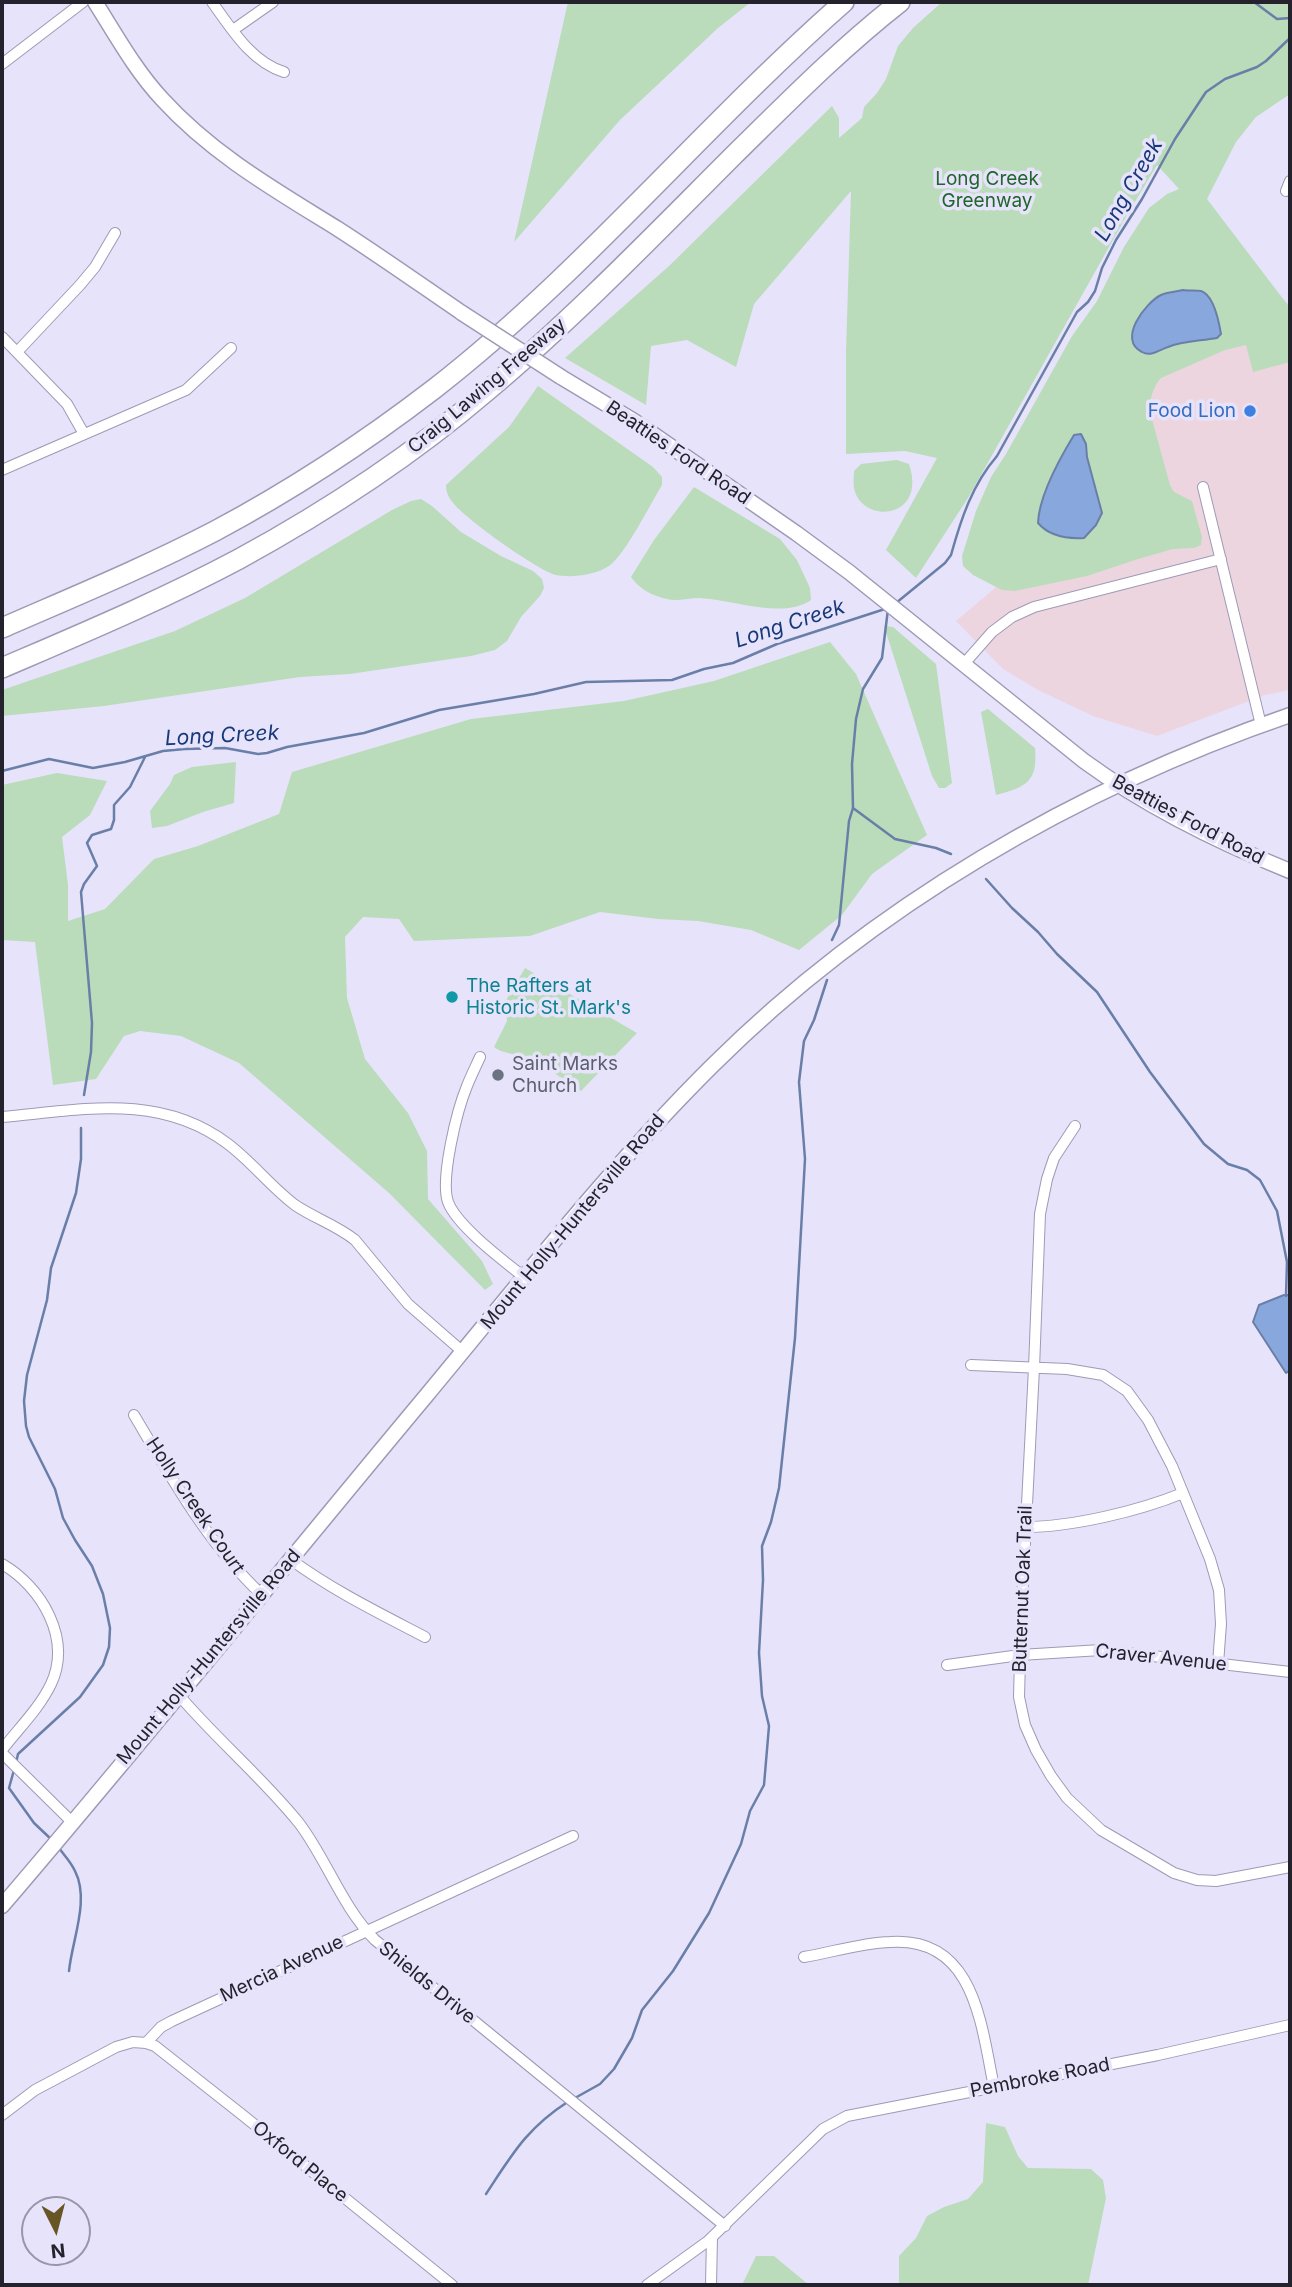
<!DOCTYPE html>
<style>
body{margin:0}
#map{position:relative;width:1292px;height:2287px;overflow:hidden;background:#e7e3fb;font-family:Inter,sans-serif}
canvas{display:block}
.frame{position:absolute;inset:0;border:4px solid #24222c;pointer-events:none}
.north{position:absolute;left:21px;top:2196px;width:70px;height:70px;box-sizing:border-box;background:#e7e3fb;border:2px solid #9996a8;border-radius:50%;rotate:174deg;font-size:19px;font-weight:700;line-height:28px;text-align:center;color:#24222c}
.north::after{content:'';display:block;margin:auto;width:24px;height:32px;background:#675523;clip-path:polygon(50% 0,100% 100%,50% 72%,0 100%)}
</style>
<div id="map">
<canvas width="1292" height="2287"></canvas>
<div class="frame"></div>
<div class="north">N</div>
</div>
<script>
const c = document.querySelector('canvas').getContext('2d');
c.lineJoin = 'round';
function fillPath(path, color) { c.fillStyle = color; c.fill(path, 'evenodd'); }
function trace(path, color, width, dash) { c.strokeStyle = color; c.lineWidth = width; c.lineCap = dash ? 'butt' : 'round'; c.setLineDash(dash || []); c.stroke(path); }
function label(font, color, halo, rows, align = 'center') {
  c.font = font + ' Inter,sans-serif'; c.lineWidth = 7; c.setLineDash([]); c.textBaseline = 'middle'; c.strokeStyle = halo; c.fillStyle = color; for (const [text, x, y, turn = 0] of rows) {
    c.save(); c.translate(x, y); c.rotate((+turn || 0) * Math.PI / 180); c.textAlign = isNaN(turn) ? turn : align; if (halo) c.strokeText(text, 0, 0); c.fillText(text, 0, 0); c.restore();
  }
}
const commercial = new Path2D(`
 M 1198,209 L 1290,306 L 1290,690 L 1265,695 L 1157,736 L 1093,716 L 1038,690 L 1003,669 L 956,621 L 995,588 L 1007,562 Z`);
const green = new Path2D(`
 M 568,2 L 751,2 L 718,28 L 620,120 L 514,242 Z
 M 942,2 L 1290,2 L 1290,94 L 1256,117 L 1236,142 L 1207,199 L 1290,308 L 1290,362 L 1253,372 L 1246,345 L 1225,350 L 1161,378 C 1152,388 1150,399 1150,412 L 1170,485 L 1174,492 L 1192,501 L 1202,537 L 1201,545 L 1194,548 L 1173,549 L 1138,559 L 1087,576 L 1015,591 L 1002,590 L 973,575 L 963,566 L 962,556 L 976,511 L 991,477 L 1006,454 L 1072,336 L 1097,301 L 1124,247 L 1149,208 L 1167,194 L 1179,189 L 1157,165 L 1127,215 L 968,498 L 916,578 L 886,550 L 937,458 L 905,451 L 846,454 L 846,352 L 851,191 L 754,304 L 736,367 L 687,340 L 651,346 L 646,405 L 565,358 L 669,266 L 832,106 L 839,118 L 839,138 L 862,118 L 864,107 L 877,93 L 886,79 L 898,46 L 913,28 Z
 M 538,386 L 653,467 L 662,477 L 662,485 C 651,503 625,555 609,566 C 596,575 571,578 556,575 C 537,570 467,520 454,504 C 449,498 446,493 446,485 L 509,427 Z
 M 897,460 L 909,464 C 928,520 861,525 854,488 C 853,483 854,476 854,471 L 861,464 Z
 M 694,487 L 780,539 L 797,560 L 810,588 L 811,600 C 782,620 732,599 699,598 C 689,598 677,602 667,599 C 653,596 639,589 631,577 L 654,540 Z
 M 421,499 L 432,506 L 461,532 L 501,556 L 533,571 L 542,579 L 544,588 L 540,596 L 521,617 L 507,641 L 495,650 L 471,656 L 350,674 L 300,677 L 104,706 L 2,716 L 2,690 L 175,631 L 245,598 L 392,510 L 411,501 Z
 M 884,626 L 893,627 L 936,664 L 952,783 L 945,788 L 939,788 L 932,776 Z
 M 830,642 L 856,674 L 927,835 L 872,874 L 842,915 L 799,950 L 751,930 L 698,921 L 658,919 L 600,912 L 530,936 L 414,941 L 399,919 L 363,917 L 345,937 L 347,998 L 365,1059 L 408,1113 L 427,1151 L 428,1199 L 482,1261 L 493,1284 L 485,1290 L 389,1193 L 239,1063 L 181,1036 L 140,1031 L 124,1036 L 96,1079 L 53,1085 L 35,942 L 2,940 L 2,785 L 57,773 L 107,781 L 90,815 L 62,837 L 68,885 L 68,921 L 105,909 L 154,859 L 198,846 L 279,814 L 292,772 L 471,719 L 624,701 L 714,681 Z
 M 988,709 L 1035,748 C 1038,781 1027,787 996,795 L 981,712 Z
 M 236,762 L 234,803 L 203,812 L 167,826 L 152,828 L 150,811 L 170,784 L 174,775 L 192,767 Z
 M 525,968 L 637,1033 L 581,1091 C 565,1081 549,1068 532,1060 C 520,1054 502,1054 494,1047 L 507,1021 L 505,1002 Z
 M 986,2123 L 1005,2127 L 1018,2156 L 1028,2168 L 1091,2169 L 1103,2180 L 1106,2198 L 1088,2285 L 899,2285 L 899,2256 L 916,2238 L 927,2216 L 944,2207 L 968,2199 L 983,2182 Z
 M 756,2256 L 774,2256 L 809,2285 L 742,2285 Z`);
const water = new Path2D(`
 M 1183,290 C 1188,291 1196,290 1201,291 C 1214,295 1219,322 1221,334 L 1217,338 C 1201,341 1182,341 1168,347 C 1159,350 1151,357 1142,352 C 1117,340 1145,303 1161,295 C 1167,292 1176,292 1183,290 Z
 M 1081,434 L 1086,444 L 1087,457 L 1102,513 L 1096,525 L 1084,538 C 1067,539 1050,537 1038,523 C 1039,496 1060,458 1074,435 Z
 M 1284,1295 L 1290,1295 L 1290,1370 L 1286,1373 L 1253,1322 L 1259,1305 Z`);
const stream = new Path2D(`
 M 1254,2 L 1277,19 L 1290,18
 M 896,603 L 945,563 L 951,555 C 961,519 972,485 997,456 L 1077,312 L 1088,302 L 1095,291 L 1102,268 L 1116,240 L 1142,199 L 1175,139 L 1206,92 L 1225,79 L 1257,67 L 1266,61 L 1290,38
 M 2,771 L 49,759 L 93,768 L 125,762 L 163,751 L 185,749 L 225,748 L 258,754 L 267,753 L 287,747 L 364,733 L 439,710 L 534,694 L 586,682 L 672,680 L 704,669 L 733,663 L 777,644 L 888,608
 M 853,808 L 895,839 L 936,848 L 951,854
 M 986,879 L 1012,908 L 1038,932 L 1057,954 L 1097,992 L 1150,1072 L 1204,1144 L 1228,1164 L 1247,1170 L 1260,1180 L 1277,1211 L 1287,1262 L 1286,1296
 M 832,940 L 839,925 L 849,821 L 853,808 L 852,764 L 856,719 L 863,689 L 882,658 L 888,609
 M 84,1095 L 91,1052 L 92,1023 L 81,892 L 84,884 L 97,866 L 87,843 L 92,835 L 111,829 L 114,820 L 114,805 L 130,787 L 145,757
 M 16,1763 L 18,1754 L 80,1697 L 103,1665 L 109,1647 L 110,1628 L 103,1594 L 92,1566 L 75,1540 L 63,1518 L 55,1489 L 29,1437 L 26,1426 L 24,1401 L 27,1375 L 47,1300 L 51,1268 L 76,1193 L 81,1159 L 81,1128
 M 14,1770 L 9,1788 L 34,1823 L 52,1840
 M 59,1848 C 64,1855 71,1862 75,1871 C 90,1900 72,1940 69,1971
 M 575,2098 L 600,2084 L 614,2069 L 632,2038 L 642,2010 L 673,1971 L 709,1913 L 741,1844 L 750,1811 L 764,1785 L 769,1726 L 762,1696 L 759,1653 L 763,1580 L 762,1546 L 771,1522 L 779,1488 L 795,1338 L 805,1159 L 799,1082 L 804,1041 L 814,1020 L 827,980
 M 486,2194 C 513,2153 527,2128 569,2101`);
const minor = new Path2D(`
 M 212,2 C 231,28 251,62 284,72
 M 233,30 L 273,2
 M 2,64 L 83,2
 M 1286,191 L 1290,181
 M 2,337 L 67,404 L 84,434
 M 17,352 L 80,285 L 95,267 L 115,233
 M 2,470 L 186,390 L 231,348
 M 1203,487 L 1261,725
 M 963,665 L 992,632 L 1012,617 L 1034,607 L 1221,559
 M 480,1057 C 476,1066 471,1076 467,1086 C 457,1110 440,1179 448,1202 C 457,1226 504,1261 524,1277
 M 2,1117 C 81,1110 159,1092 228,1144 C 252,1162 271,1187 295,1205 C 314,1218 336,1225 355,1240 L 408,1304 L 463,1352
 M 1075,1126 L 1054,1158 L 1047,1179 L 1040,1214 L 1034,1368 L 1021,1621 L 1019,1697 L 1025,1725 L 1036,1750 L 1051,1776 L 1067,1798 L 1101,1830 L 1174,1873 L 1197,1880 L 1216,1881 L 1290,1867
 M 971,1365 L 1067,1369 L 1103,1375 L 1127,1391 L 1148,1420 L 1172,1466 L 1210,1559 L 1219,1590 L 1221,1624 L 1218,1664
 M 134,1415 C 171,1477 208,1544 261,1594
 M 1025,1527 C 1072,1527 1139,1511 1183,1493
 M 290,1559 C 332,1590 379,1613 425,1637
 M 2,1564 C 42,1587 72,1639 51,1684 C 39,1709 18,1729 2,1750
 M 947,1665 L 1020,1655 L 1101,1650 L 1290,1672
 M 178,1694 C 216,1739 262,1777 299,1823 C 327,1860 342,1907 375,1940 L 725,2226
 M 2,1753 L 72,1822
 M 804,1957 C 833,1952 861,1943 890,1942 C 975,1936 981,2025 994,2087
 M 146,2043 L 155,2046 L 245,2117 L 452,2285
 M 2,2115 L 35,2090 L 116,2047 L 133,2042 L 146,2043 L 161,2027 L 172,2021 L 573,1836
 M 647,2285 L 708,2241 L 823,2129 L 847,2116 L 1158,2055 L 1290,2025
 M 711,2285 L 712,2237`);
const secondary = new Path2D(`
 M 95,2 C 116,35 135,70 162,99 C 212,154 275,190 338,229 C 380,256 421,285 462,313
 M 561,377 L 634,421 L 796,533 L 849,572 L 1084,761 C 1147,807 1218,842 1290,871
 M 2,1906 C 146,1738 284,1566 426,1396 C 519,1284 609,1168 713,1065 C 873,906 1077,788 1290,715`);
const motorway = new Path2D(`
 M 2,628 C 73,597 146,567 215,531 C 292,490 365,442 434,389 C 582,274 703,126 844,2
 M 2,668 C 81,634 162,600 239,559 C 327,511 411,456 487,391 C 574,318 653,236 733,156 C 787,103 840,49 900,2`);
const secondaryBridge = new Path2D(`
 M 462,313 L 561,377`);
const markers = [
 [1250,411,7,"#3f7fe0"],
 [452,997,7,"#0f9aa8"],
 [498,1075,7,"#6b7280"]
];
const parkNames = [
 ["Long Creek",987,179],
 ["Greenway",987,201]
];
const streetNames = [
 ["Craig Lawing Freeway",487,386,-40],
 ["Beatties Ford Road",678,453,34],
 ["Beatties Ford Road",1188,820,28],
 ["Mount Holly-Huntersville Road",573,1222,-50],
 ["Holly Creek Court",195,1506,56],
 ["Butternut Oak Trail",1023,1589,-88],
 ["Mount Holly-Huntersville Road",209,1657,-50],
 ["Craver Avenue",1161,1658,6],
 ["Mercia Avenue",282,1969,-25],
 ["Shields Drive",427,1983,39],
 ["Pembroke Road",1040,2078,-11],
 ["Oxford Place",300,2162,39]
];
const shopNames = [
 ["Food Lion",1236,411]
];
const cultureNames = [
 ["The Rafters at",466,986],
 ["Historic St. Mark's",466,1008]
];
const worshipNames = [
 ["Saint Marks",512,1064],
 ["Church",512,1086]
];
const waterNames = [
 ["Long Creek",1129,190,-60],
 ["Long Creek",790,624,-18],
 ["Long Creek",222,736,-3]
];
fillPath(commercial, '#edd5e0');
fillPath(green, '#badcbb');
fillPath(water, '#88a7dd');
trace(water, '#6a7fa8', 2);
trace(stream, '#6a7fa8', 2.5);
trace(minor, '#9e9ab5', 12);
trace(secondary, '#9e9ab5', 17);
trace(motorway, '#9e9ab5', 22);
trace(minor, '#fff', 10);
trace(secondary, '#fff', 14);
trace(motorway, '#fff', 19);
trace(secondaryBridge, '#9e9ab5', 17, []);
trace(secondaryBridge, '#fff', 14);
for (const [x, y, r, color] of markers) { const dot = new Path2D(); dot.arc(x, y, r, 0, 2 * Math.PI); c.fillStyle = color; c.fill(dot); trace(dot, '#e7e3fb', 2.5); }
label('19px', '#20662b', '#e7e3fb', parkNames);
label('19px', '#24222c', '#e7e3fb', streetNames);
label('19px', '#366cbe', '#e7e3fb', shopNames, 'right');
label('19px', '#0d838f', '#e7e3fb', cultureNames, 'left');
label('19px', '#5b616d', '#e7e3fb', worshipNames, 'left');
label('italic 21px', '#173979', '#e7e3fb', waterNames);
</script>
